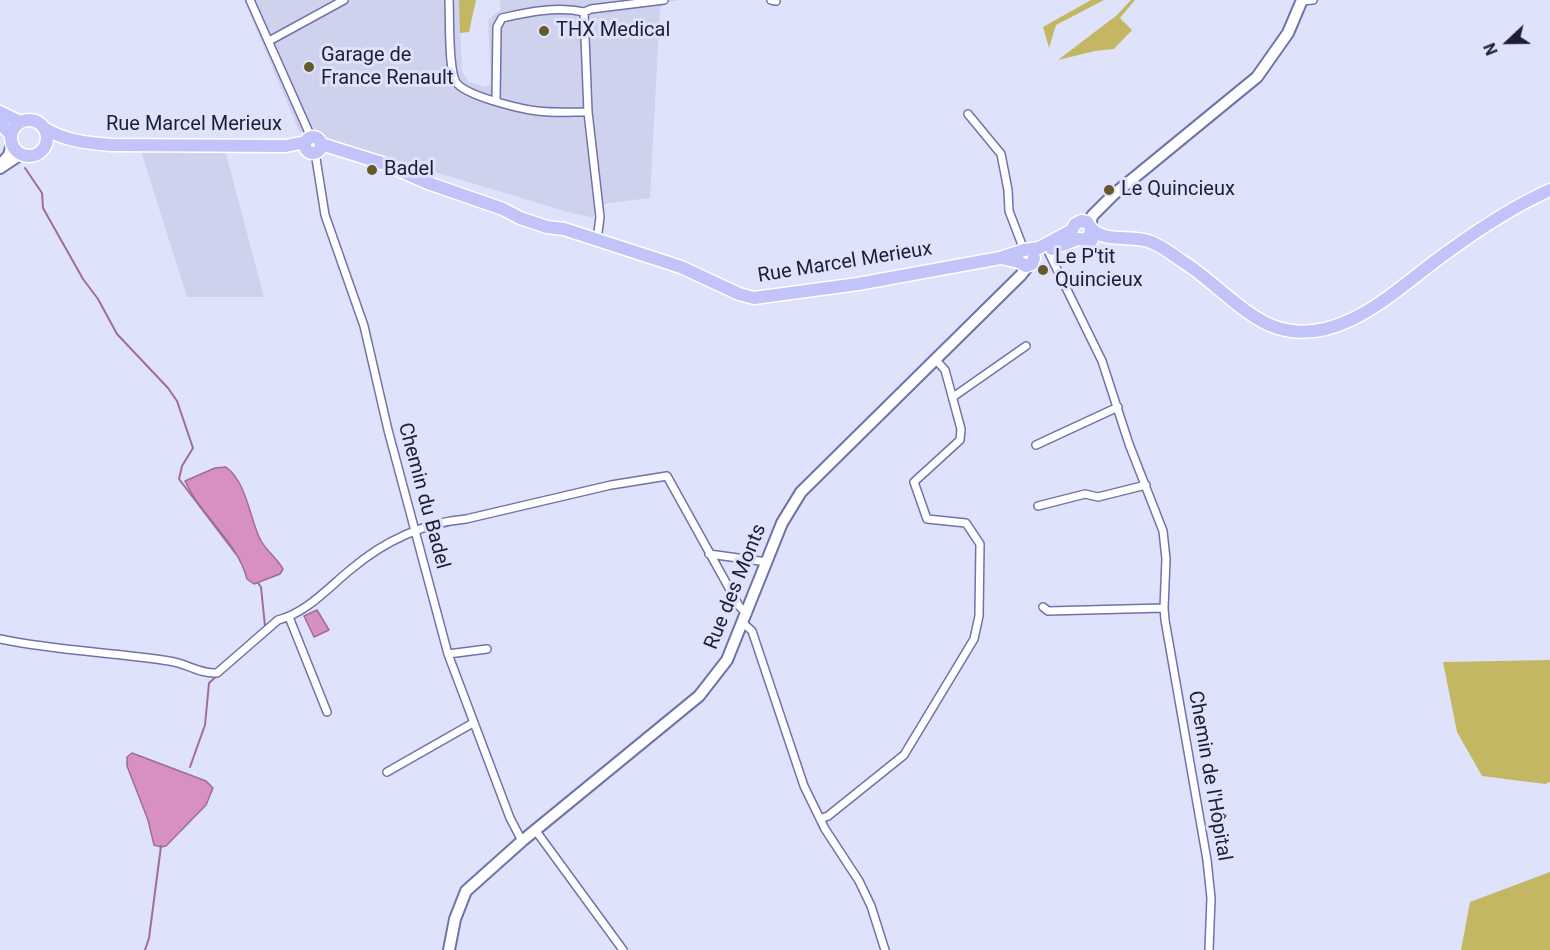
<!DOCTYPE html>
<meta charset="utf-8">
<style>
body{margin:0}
#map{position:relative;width:1550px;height:950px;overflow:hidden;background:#dfe2fb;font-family:Roboto,sans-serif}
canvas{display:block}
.north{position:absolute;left:1478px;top:12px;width:60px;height:60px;-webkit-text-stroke:4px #dfe2fb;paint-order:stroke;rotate:248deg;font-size:16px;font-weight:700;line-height:24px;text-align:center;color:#1d1e35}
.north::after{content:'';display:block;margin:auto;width:21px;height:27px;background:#1d1e35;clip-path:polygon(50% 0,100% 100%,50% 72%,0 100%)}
</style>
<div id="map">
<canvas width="1550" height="950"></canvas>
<div class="north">N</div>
</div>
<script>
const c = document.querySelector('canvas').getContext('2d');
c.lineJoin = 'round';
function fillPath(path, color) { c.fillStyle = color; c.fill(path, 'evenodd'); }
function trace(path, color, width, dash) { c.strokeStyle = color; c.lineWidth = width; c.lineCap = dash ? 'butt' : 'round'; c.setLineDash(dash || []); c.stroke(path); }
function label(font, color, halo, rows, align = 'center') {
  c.font = font + ' Roboto,sans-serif'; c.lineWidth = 6; c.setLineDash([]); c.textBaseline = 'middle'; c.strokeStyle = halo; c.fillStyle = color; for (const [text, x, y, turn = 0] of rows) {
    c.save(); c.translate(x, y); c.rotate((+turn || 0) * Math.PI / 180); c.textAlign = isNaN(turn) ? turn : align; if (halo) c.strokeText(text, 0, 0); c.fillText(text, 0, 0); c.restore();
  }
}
const built = new Path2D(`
 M 244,0 L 459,0 L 462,71 L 469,82 L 485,87 L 491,84 L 488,20 L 500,10 L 500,0 L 680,0 L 665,3 L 660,8 L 650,198 L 594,205 L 594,218 L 568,212 L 299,131 Z
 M 140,148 L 225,150 L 264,297 L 187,297 Z`);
const forest = new Path2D(`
 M 459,0 L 476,0 L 469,32 L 460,33 Z
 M 1091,0 L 1104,0 L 1056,25 L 1049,48 L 1043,27 Z
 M 1131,0 L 1135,0 L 1120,18 L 1132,30 L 1114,49 L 1095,51 L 1058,60 L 1117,15 Z
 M 1550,660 L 1550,782 L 1545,784 L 1482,776 L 1457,732 L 1443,662 Z
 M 1550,872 L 1550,950 L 1461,950 L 1470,902 Z`);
const water = new Path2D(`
 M 226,467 C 247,483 249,516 260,539 C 266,551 277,558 283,569 L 280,574 L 254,584 L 247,579 C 237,541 201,516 185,481 L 215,468 Z
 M 317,610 L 329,630 L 314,637 L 304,616 Z
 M 132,753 L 206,781 L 213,788 L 206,805 L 166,846 L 161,847 L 154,845 L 148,820 L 127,766 L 127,757 Z`);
const stream = new Path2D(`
 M 25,168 L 42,193 L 43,208 L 83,279 L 98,299 L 117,334 L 168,388 L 177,401 L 193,448 L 182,466 L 179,479 L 236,554
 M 258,583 L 261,587 L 265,626
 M 257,642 L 266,635
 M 190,767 L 205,725 L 209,683 L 218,675
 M 145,950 L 149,938 L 161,846`);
const street = new Path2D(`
 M 250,0 L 311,137
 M 449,0 C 450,18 448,69 456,82 C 465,96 521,109 537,111 C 554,113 571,112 588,112
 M 771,0 L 776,1
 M 1302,1 L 1313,0
 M 584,12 L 588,112 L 600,217 L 597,240
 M 584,12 L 591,9 L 664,0
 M 269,41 L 344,0
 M 496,101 L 497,27 L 502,18 C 528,12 558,6 584,12
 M 968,114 L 1001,154 L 1008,190 L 1009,211 L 1024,250
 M 315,152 L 325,215 L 364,326 L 388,430 L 448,654 L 510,818 L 522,841
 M 1048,251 L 1102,361 L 1129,444 L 1163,531 L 1166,559 L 1164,608 L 1165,620 L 1207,860 L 1211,898 L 1209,950
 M 953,397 L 1026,346
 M 1036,445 L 1118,407
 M 1038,506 L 1085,494 L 1098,497 L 1146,485
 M 709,554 L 767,562
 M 1043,607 L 1048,611 L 1164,608
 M 289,617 L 327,712
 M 743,623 L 752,631 L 804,786 L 825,829 L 859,881 L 871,906 L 885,950
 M 0,639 C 56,651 112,652 169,661 C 186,663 199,674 217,673 L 278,620 C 306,613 328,588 350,570 C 383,542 423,523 466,519 L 611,485 L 667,476 L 739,606 L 747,614
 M 448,654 L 487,649
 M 387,772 L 473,723
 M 820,819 L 828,816 L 904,755 L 974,639 L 979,616 L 980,544 L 966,523 L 927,519 L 914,482 L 960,440 L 961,429 L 945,370 L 935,359
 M 536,831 L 623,950`);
const secondary = new Path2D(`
 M 3,162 L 9,155 L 12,144
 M 0,168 L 21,154
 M 1090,226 L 1092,216 L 1113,195 L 1257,77 L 1288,33 L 1302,0
 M 449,950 L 455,919 L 466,891 L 522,841 L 699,696 L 727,660 L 782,523 L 801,492 L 1021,275 L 1028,266`);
const primary = new Path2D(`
 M 0,112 L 20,122
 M11 138a18 18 0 1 1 36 0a18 18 0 1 1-36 0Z
 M 0,123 L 11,135
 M 44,128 C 64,141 89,143 112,145 L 286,146 L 305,142
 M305 145a8 8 0 1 1 16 0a8 8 0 1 1-16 0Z
 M 321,144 L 382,163 L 428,183 L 503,209 L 520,218 L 547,227 L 564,229 L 681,267 L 739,294 L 754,298 L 858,284 L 1000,258 L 1024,250 L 1039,248 L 1072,230 L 1075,224 L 1081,221 L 1087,222 L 1091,228 L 1090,235 L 1087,239
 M 1091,228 C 1105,244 1133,234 1151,242 C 1162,246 1173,255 1182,261 C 1213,280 1245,318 1278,328 C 1343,348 1401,284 1449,251 C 1482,227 1514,206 1550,190
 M 1052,249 L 1078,239 L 1092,240
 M 1001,258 L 1019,262 L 1026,266 L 1032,264 L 1034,258`);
const markers = [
 [544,31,6,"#635a27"],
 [309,67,6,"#635a27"],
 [372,170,6,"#635a27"],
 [1109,190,6,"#635a27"],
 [1043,270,6,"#635a27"]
];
const poiNames = [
 ["THX Medical",556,31],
 ["Garage de",321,56],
 ["France Renault",321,79],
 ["Badel",384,170],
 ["Le Quincieux",1121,190],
 ["Le P'tit",1055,258],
 ["Quincieux",1055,281]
];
const streetNames = [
 ["Rue Marcel Merieux",194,125],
 ["Rue Marcel Merieux",845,263,-9],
 ["Chemin du Badel",423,496,75],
 ["Rue des Monts",736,587,-68],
 ["Chemin de l'Hôpital",1209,776,80]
];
fillPath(built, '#cfd2ed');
fillPath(forest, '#c4b764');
fillPath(water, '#d790bf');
trace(water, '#9f6e96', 1.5);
trace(stream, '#9f6e96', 2);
trace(street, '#6f73a9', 10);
trace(secondary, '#6f73a9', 14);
trace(primary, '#fff', 15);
trace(street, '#fff', 7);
trace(secondary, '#fff', 10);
trace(primary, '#c1c4f8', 12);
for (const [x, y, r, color] of markers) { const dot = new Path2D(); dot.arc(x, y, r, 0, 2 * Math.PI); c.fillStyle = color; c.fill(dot); trace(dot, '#dfe2fb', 2); }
label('20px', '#1d1e35', '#dfe2fb', poiNames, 'left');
label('20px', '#1d1e35', '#dfe2fb', streetNames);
</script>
